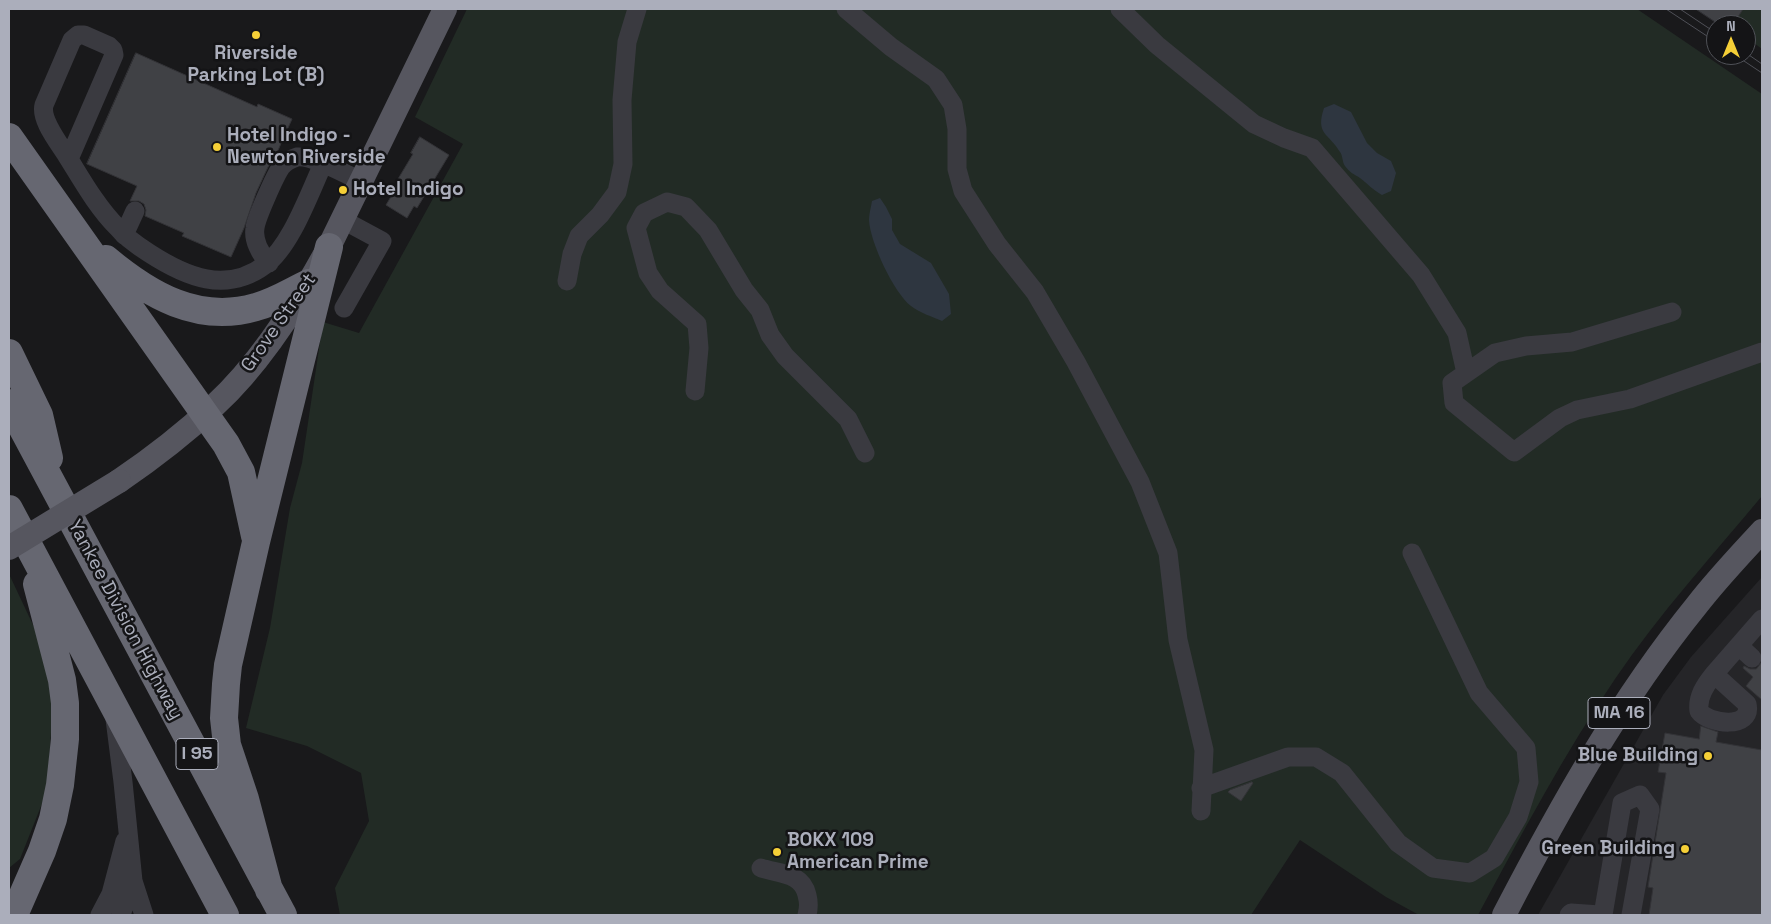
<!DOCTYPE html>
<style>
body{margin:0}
#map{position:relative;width:1771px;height:924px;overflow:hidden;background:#19191b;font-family:"Space Grotesk",sans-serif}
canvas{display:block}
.frame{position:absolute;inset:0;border:10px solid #abaebb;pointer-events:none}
.north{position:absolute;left:1706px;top:15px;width:50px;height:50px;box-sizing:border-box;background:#141416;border:1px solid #505258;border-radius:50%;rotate:0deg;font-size:14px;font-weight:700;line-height:20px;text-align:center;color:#abaebb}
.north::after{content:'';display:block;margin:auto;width:18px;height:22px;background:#f5cf37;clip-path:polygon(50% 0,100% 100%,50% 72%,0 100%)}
</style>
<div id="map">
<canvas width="1771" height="924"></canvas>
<div class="frame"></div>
<div class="north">N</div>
</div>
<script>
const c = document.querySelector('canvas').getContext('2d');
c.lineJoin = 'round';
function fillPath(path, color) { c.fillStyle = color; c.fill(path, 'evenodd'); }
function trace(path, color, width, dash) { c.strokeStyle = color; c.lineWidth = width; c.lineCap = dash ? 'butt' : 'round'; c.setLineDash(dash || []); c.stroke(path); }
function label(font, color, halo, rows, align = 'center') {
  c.font = font + ' "Space Grotesk",sans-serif'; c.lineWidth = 5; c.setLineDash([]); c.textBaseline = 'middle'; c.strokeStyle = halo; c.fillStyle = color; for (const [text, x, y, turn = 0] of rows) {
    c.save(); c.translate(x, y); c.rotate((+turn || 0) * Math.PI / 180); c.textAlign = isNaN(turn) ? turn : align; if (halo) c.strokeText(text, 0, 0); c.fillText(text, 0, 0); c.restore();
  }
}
const built = new Path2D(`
 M 1762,577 L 1762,915 L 1538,915 L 1663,695 L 1691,657 Z`);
const green = new Path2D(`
 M 467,9 L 1637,9 L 1762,94 L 1762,496 C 1712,556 1659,614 1615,679 C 1564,754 1521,835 1478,915 L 1419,915 L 1386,897 L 1300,840 L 1251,915 L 340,915 L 335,888 L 369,821 L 361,773 L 307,746 L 246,728 L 270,628 L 290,508 L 302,463 L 323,322 L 359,333 L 463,144 L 415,117 Z
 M 1704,9 L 1762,9 L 1762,49 L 1746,37 L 1746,25 L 1728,25 Z
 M 9,574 L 34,627 L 47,669 L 53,704 L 47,791 L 20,859 L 9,868 Z`);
const water = new Path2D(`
 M 1334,104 L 1351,112 L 1367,143 L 1377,153 L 1391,161 L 1396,173 L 1391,191 L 1382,195 C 1373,190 1368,184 1360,178 C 1354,174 1350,173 1345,166 C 1342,162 1343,156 1340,152 C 1329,133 1315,135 1324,108 Z
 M 880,198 L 886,207 L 892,219 L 892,230 L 900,244 L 931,263 L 949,294 L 951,314 L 942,321 C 933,317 920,313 911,306 C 894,293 870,242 869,220 C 869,214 871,207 872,201 Z`);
const building = new Path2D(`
 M 1696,9 L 1743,9 L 1733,25 L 1720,25 Z
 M 136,53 L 257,107 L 258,104 L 292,119 L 275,157 L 268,167 L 256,193 L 244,228 L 231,257 L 182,236 L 184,233 L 145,216 L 146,210 L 144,204 L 139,201 L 130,201 L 137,186 L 87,164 Z
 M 420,137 L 449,155 L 417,208 L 414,206 L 407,218 L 386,205 L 401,180 L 398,179 L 413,154 L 411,153 Z
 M 1762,662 L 1762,700 L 1746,686 L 1753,677 L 1743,668 L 1744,666 L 1750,669 L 1756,669 Z
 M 1701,726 L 1718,732 L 1716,742 L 1762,750 L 1762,915 L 1649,915 L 1653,888 L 1648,887 L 1666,773 L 1658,772 L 1665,733 L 1699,739 Z
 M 1252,782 L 1253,783 L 1241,801 L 1228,792 L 1230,790 Z`);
const minor = new Path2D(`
 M 846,9 L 891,47 L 936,79 L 953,105 L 957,129 L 957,169 L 963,191 L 997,244 L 1035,292 L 1076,362 L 1140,482 L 1168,553 L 1178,640 L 1204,750 L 1201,811
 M 1120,9 L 1157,45 L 1254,124 L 1284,138 L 1312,148 L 1421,275 L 1457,333 L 1466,373
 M 69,159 L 114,55 L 113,50 L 109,46 L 84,35 L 78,35 L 72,40 L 44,105 C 40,120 59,143 67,156 C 82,180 97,207 117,227 C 126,238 138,246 149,253 C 186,277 226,294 265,265 C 291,246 309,194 323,164
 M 343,220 L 382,241 L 344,308
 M 124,235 L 135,211
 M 269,263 C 260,254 253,240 255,228 C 256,218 275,176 281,167 C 285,162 291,159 297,157 C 311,155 348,175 362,182
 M 567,281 L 572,254 L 579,236 L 600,215 L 617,192 L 623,164 L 622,100 L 627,42 L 637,9
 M 1672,312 L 1572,342 L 1526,346 L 1495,353 L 1452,383 L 1454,403 L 1514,452 L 1560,418 L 1577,410 L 1630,399 L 1762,352
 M 695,391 L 699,348 L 697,324 L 660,291 L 648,273 L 636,228 L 644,213 L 667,202 L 686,207 L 708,230 L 744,290 L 760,310 L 770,335 L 785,356 L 848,419 L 865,453
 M 1739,646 L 1752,658
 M 1714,674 L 1747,704 C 1753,730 1708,724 1699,711 C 1697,697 1705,685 1714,674 L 1762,619
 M 115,719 L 123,782 L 133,881 L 144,915
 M 1201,788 L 1288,757 L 1316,757 L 1342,773 L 1398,843 L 1433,868 L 1470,873 L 1494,858 L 1518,817 L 1529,782 L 1526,748 L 1479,693 L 1412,553
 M 761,868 C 781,874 802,873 807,895 C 809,903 809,907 807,915
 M 100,915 L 111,894 L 125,841
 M 121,915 L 127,897 L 130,880
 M 1569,915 L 1571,913 L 1600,915
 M 1603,915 L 1622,803 L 1640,795 L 1650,809 L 1631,915`);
const major = new Path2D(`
 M 119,481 C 153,458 185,433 215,405 C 261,363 299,302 329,247 L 445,9
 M 1504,915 C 1560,807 1620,700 1697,605 C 1717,579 1740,555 1762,531`);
const highway = new Path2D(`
 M 9,137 L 226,444 L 241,472 L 255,536
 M 106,259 C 149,295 198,324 256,307 C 275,302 292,291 309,283
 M 9,353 L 39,415 L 49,458
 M 9,403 L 283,915
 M 9,509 L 225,915
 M 269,890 L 245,799 L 227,745 L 224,718 L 226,684 L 228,665 L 256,542 L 329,247
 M 14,915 L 42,851 L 53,819 L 60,785 L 65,739 L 65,703 L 62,680 L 37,584`);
const tram = new Path2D(`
 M 1666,9 L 1716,42
 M 1680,9 L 1716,33
 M 1746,53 L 1762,64
 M 1735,55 L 1762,73`);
const majorBridge = new Path2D(`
 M 9,548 L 119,481`);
const markers = [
 [256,35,5,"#f5cf37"],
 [217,147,5,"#f5cf37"],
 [343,190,5,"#f5cf37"],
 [1708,756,5,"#f5cf37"],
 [1685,849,5,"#f5cf37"],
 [777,852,5,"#f5cf37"]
];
const shields = [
 [1619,713,62],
 [197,754,42]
];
const shieldNames = [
 ["MA 16",1619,713],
 ["I 95",197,754]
];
const poiNames = [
 ["Riverside",256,54,"center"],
 ["Parking Lot (B)",256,76,"center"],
 ["Hotel Indigo -",227,136],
 ["Newton Riverside",227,158],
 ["Hotel Indigo",353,190],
 ["Blue Building",1698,756,"right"],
 ["BOKX 109",787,841],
 ["American Prime",787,863],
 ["Green Building",1675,849,"right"]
];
const streetNames = [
 ["Grove Street",279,323,-55],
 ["Yankee Division Highway",125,620,62]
];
fillPath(built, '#252528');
fillPath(green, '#222b25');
fillPath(water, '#2e3640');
fillPath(building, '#404145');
trace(building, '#333337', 1);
trace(minor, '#3a3a40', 19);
trace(major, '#56565f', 24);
trace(highway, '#666771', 28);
trace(tram, '#4f5057', 1);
trace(majorBridge, '#56565f', 24);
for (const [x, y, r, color] of markers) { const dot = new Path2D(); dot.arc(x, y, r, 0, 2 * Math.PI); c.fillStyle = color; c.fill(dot); trace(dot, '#141416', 2); }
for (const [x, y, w] of shields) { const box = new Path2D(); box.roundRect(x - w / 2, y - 15.5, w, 31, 4); c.fillStyle = '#141416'; c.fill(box); trace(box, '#abaebb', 1); }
label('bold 18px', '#abaebb', null, shieldNames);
label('bold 19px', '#abaebb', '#141416', poiNames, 'left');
label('19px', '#abaebb', '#141416', streetNames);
</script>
